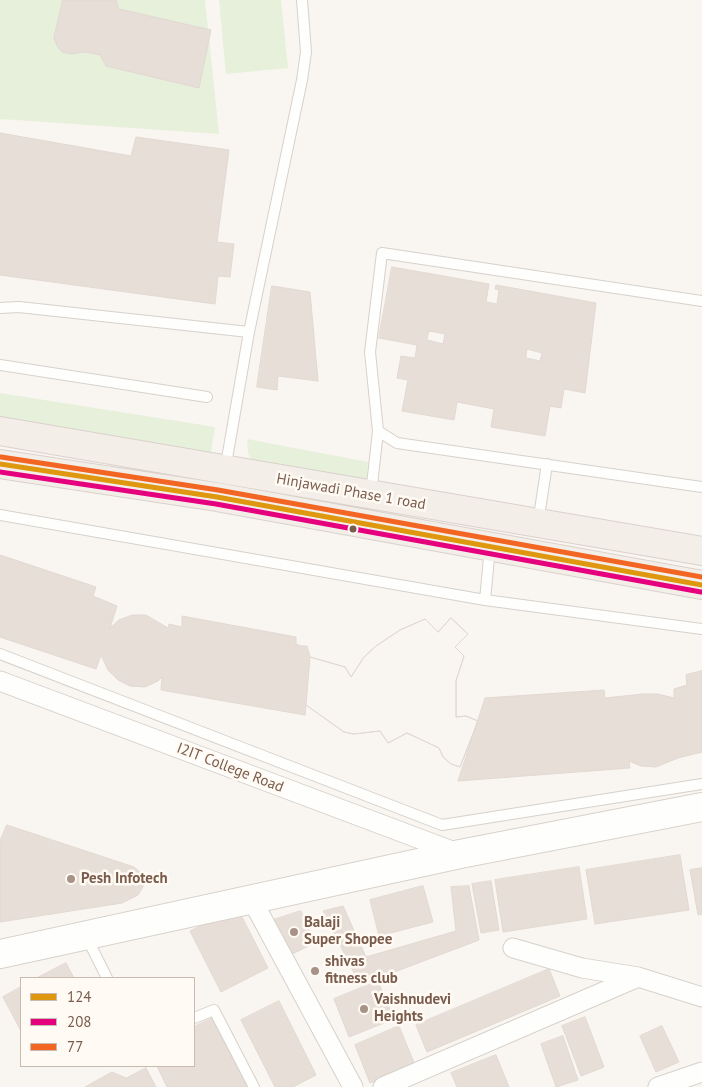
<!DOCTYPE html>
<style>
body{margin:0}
#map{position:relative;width:702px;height:1087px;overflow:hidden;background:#f9f5f0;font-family:"PT Sans",sans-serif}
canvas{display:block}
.legend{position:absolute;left:20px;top:977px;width:175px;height:90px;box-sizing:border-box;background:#fffaf3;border:1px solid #cabbb1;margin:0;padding:6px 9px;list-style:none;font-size:15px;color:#7a5c4d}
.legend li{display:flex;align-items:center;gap:10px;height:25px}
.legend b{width:25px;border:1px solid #cabbb1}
</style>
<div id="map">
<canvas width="702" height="1087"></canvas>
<ul class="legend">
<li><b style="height:6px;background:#de970f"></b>124</li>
<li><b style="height:6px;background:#e5007d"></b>208</li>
<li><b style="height:6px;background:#f26522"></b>77</li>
</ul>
</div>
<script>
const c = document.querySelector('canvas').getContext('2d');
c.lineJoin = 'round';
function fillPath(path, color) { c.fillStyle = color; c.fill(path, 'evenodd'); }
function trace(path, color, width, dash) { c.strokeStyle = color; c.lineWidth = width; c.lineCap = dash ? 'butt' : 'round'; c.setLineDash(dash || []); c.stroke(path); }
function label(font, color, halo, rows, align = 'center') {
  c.font = font + ' "PT Sans",sans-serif'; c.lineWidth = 5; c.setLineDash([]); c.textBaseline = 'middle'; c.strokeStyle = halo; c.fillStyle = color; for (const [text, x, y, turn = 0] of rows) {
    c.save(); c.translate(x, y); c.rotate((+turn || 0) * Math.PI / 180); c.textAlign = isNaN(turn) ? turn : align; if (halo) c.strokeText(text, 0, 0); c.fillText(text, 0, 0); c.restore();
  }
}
const green = new Path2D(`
 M 0,0 L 205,0 L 219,134 L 1,119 L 0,122 Z
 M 219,0 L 281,0 L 288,68 L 226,74 Z
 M 0,393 L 215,427 L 210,458 L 0,417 Z
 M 247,439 L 368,462 L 366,489 L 255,468 L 248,453 Z`);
const building = new Path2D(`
 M 63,0 L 116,0 L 119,9 L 211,30 L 199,88 L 106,66 L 100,55 L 85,52 L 70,54 L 62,52 L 57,46 L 54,38 Z
 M 0,133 L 131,156 L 136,137 L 229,150 L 217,242 L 234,244 L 230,277 L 218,276 L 215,304 L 0,275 Z
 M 392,267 L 489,284 L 486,302 L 497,304 L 499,290 L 495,289 L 496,285 L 596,303 L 585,393 L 564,389 L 561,408 L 550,406 L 545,436 L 491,427 L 494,409 L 457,402 L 454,420 L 402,411 L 408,380 L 397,378 L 401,356 L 415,358 L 417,345 L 379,338 ZM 429,331 L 445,334 L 443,344 L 427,340 ZM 527,349 L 542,353 L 540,361 L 526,358 Z
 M 272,286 L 310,292 L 318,381 L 278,376 L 277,390 L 257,387 Z
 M 0,555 L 96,587 L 93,596 L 117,606 L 110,628 L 119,620 L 132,615 L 146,615 L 168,628 L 169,624 L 182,627 L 182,616 L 296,637 L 296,644 L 301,646 L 307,646 L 310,657 L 345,667 L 351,677 L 364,657 L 376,646 L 400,630 L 425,619 L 438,632 L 451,618 L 468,634 L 455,647 L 464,656 L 456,681 L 456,717 L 466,716 L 478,721 L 460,767 L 451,764 L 443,757 L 439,748 L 407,733 L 388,743 L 380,731 L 354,734 L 344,732 L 306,705 L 305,715 L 161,690 L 162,677 L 158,681 L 145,687 L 130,686 L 118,680 L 108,670 L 101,655 L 96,669 L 0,637 Z
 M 451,618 L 468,634 L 455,647 L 464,656 L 456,681 L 456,717 L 466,716 L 478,721 L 460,767 L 451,764 L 443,757 L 439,748 L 407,733 L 388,743 L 380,731 L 354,734 L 344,732 L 306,705 L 310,657 L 345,667 L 351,677 L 364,657 L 376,646 L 400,630 L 425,619 L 438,632 Z
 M 702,671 L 702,752 L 678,758 L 656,767 L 641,766 L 629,761 L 630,768 L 458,781 L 485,698 L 604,690 L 605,698 L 643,694 L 658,694 L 674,698 L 674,689 L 687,685 L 686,675 Z
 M 7,825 L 134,867 L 141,873 L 144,885 L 138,895 L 122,903 L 0,922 L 0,841 Z
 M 680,855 L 689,910 L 595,924 L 586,870 Z
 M 579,867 L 587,919 L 503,932 L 495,880 Z
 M 702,868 L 702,914 L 698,915 L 690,870 Z
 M 491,881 L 499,930 L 481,933 L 472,884 Z
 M 423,886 L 433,922 L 379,936 L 370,900 Z
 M 469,886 L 479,940 L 360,985 L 323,911 L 343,906 L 366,957 L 456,931 L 451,887 Z
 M 239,911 L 268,968 L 221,992 L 190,931 L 221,915 Z
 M 301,911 L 315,943 L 290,955 L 273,920 Z
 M 66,963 L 74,978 L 37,978 Z
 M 549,969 L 560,996 L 427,1052 L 416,1025 Z
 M 378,981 L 394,1019 L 349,1037 L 334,999 Z
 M 21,987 L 21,1031 L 3,997 Z
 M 279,1001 L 316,1075 L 293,1087 L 275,1087 L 241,1020 Z
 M 585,1017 L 604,1067 L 581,1076 L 562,1026 Z
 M 212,1018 L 247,1087 L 167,1087 L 157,1066 L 194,1066 L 194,1027 Z
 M 399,1026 L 415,1065 L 370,1083 L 355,1045 Z
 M 662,1026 L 679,1062 L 656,1072 L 640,1036 Z
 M 563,1036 L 578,1080 L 556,1087 L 541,1044 Z
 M 496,1055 L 509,1087 L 457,1087 L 451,1073 Z
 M 146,1068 L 156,1087 L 85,1087 L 112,1072 L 126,1078 Z`);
const lane = new Path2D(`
 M 0,308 L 19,307 L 249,332
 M 0,365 L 207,397
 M 378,431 L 397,443 L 702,487
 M 225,470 L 249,332 L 302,80 L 306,52 L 302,0
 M 371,494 L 378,431 L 370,352 L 382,253 L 702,301
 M 0,515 L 485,600 L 702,629
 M 538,523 L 547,464
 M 485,600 L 490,547
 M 0,654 L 442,825 L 702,784
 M 86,936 L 107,978
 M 194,1018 L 214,1010 L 254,1087`);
const street = new Path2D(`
 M 0,681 L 460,854
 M 252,900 L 353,1087
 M 513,948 L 582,968 L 638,977 L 702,997
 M 383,1087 L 638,977
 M 658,1087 L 702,1072`);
const secondary = new Path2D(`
 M 0,954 L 460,854 L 702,807`);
const primary = new Path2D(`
 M 0,431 L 702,551
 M 0,464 L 217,497 L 702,585`);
const bus1 = new Path2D(`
 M 0,464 L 217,497 L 702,585`);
const bus2 = new Path2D(`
 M 0,472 L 216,504 L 701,592`);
const bus3 = new Path2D(`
 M 1,457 L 218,490 L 702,577`);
const markers = [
 [353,529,4.5,"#7a5c4d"],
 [71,879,5,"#a69286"],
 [294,932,5,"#a69286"],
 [315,971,5,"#a69286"],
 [364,1009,5,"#a69286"]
];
const streetNames = [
 ["Hinjawadi Phase 1 road",351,492,10],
 ["I2IT College Road",230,768,21]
];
const poiNames = [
 ["Pesh Infotech",81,879],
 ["Balaji",304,923],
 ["Super Shopee",304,940],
 ["shivas",325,962],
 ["fitness club",325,979],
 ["Vaishnudevi",374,1000],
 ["Heights",374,1017]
];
fillPath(green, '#e7f0db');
fillPath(building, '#e6ded7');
trace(building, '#e2d8d2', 1);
trace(lane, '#d7d1cb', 12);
trace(street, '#d7d1cb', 21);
trace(secondary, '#d9d2cb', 30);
trace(primary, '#dad1cc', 30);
trace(lane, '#fefefd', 10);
trace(street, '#fefefd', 19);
trace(secondary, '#fefefd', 28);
trace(primary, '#f3eee8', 28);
trace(bus1, '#de970f', 5);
trace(bus2, '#e5007d', 5);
trace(bus3, '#f26522', 5);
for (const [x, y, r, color] of markers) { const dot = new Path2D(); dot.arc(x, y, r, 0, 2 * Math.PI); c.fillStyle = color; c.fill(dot); trace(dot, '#fffaf3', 2); }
label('15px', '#7a5c4d', '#fffaf3', streetNames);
label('bold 15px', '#7a5c4d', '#fffaf3', poiNames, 'left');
</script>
